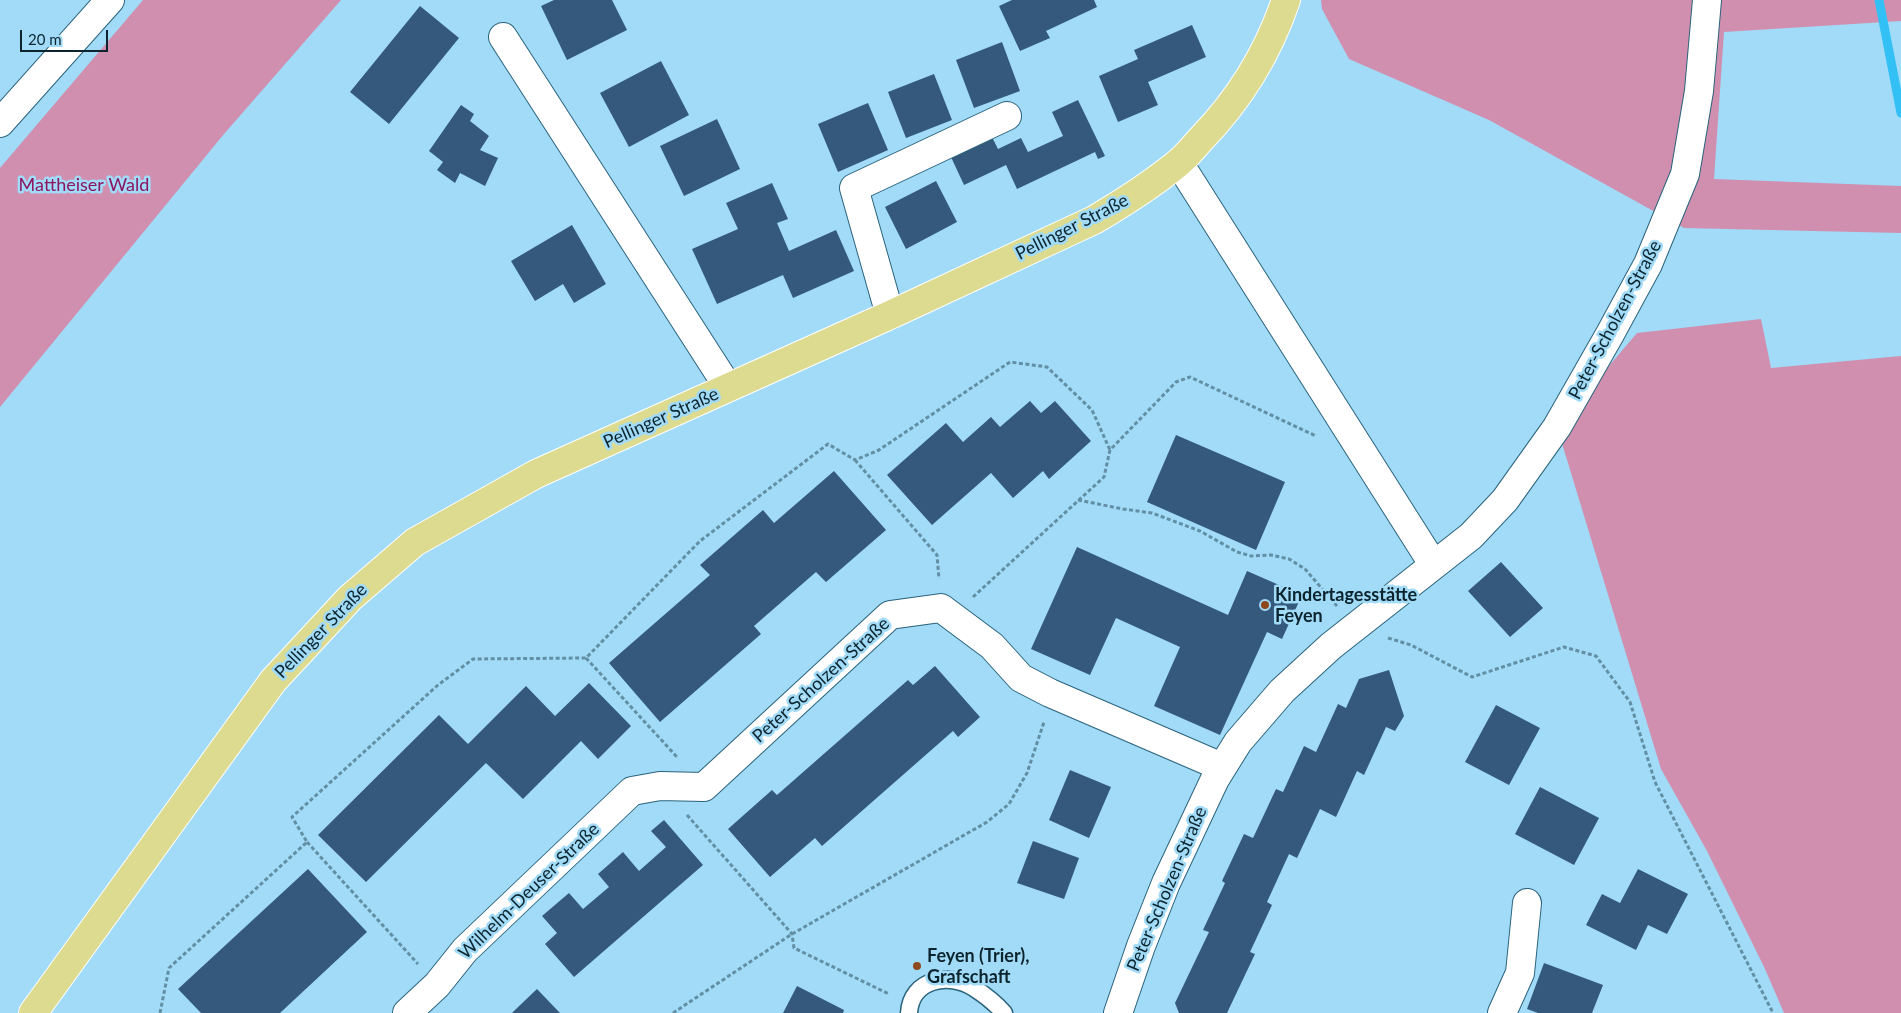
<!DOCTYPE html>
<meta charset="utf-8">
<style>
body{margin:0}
#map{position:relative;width:1901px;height:1013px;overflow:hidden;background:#a1dbf7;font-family:Lato,sans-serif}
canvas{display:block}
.scale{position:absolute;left:20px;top:30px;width:88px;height:22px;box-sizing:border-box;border:2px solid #0c242e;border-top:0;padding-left:6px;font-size:15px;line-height:18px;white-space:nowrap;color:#0c242e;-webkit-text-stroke:4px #a1dbf7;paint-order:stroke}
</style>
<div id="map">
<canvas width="1901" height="1013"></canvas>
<div class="scale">20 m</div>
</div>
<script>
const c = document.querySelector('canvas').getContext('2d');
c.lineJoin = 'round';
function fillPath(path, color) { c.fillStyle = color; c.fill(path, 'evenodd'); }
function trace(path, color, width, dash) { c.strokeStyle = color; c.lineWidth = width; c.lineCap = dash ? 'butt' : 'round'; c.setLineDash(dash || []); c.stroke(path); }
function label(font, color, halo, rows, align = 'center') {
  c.font = font + ' Lato,sans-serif'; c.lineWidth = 5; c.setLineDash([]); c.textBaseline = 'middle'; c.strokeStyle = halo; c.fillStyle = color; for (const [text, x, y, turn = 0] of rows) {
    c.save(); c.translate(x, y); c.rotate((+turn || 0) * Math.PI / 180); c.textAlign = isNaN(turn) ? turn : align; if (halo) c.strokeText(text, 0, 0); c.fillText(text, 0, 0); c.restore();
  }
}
const green = new Path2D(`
 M 143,0 L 341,0 L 224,134 L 0,407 L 0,168 Z
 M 1321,0 L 1901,0 L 1901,21 L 1724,32 L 1714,179 L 1901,186 L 1901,233 L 1684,228 L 1489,120 L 1349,59 L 1322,9 Z
 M 1761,319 L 1771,368 L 1901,356 L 1901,1013 L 1784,1013 L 1765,969 L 1707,851 L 1661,769 L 1557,427 L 1637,333 Z`);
const stream = new Path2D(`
 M 1879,0 L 1901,113`);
const building = new Path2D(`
 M 554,0 L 612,0 L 627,30 L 567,60 L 541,6 Z
 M 1012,0 L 1094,0 L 1097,7 L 1046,31 L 1050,38 L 1020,51 L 999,6 Z
 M 420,6 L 459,38 L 389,124 L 350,92 Z
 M 1192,25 L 1206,57 L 1148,82 L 1158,105 L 1118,122 L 1099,76 L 1138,59 L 1134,50 Z
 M 1002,42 L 1020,91 L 974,108 L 956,60 Z
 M 661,61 L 689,115 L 629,147 L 600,93 Z
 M 934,74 L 952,120 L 906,138 L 888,92 Z
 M 1078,100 L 1105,156 L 1098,159 L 1095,152 L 1017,189 L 1006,165 L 964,185 L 951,157 L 992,137 L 998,149 L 1021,138 L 1028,152 L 1063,136 L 1052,112 Z
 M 868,103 L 888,150 L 838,172 L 818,124 Z
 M 461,105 L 474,114 L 470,121 L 489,136 L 480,150 L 498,158 L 485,186 L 460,173 L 455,183 L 437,170 L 443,162 L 429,151 Z
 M 717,119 L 740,169 L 684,196 L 660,146 Z
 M 936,181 L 957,222 L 906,249 L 885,207 Z
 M 772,183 L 788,219 L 777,223 L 789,251 L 836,230 L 854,271 L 793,298 L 783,275 L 717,304 L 692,249 L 738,229 L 726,203 Z
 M 572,225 L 606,284 L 574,303 L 563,284 L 535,301 L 511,261 Z
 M 1030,401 L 1041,413 L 1055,401 L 1091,441 L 1049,479 L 1043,471 L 1013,498 L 991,473 L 932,525 L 887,475 L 946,423 L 963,442 L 991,417 L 1000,427 Z
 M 1176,435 L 1285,482 L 1256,550 L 1147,502 Z
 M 834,471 L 886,530 L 826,582 L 816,572 L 754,626 L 761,634 L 660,722 L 609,663 L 710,575 L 700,565 L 763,510 L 774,523 Z
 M 1077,547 L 1228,615 L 1247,571 L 1302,595 L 1282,639 L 1267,632 L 1220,735 L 1154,706 L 1180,647 L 1116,618 L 1090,675 L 1031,649 Z
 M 1501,562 L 1543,608 L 1510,637 L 1468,591 Z
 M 935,666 L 980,717 L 958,737 L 953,731 L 822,846 L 815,838 L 770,877 L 728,829 L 772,790 L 777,795 L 908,680 L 913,685 Z
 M 1389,670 L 1404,716 L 1395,731 L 1386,727 L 1364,775 L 1357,771 L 1336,817 L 1320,809 L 1297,858 L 1289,854 L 1267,902 L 1272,905 L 1250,952 L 1255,954 L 1227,1013 L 1179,1013 L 1175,1003 L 1209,932 L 1203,930 L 1225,883 L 1222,881 L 1244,834 L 1253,838 L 1276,789 L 1283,792 L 1304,746 L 1316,752 L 1338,704 L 1346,708 L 1359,679 Z
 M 589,683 L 631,726 L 598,759 L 581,741 L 523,799 L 486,763 L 366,882 L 318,835 L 439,715 L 468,744 L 526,686 L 555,716 Z
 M 1496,705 L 1540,728 L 1509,785 L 1465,762 Z
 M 1070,770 L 1111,787 L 1089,838 L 1049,820 Z
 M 1540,787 L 1599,818 L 1574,865 L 1515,834 Z
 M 664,820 L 703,865 L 574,977 L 545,944 L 557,933 L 542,916 L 569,893 L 583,909 L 609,887 L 598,874 L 623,852 L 639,871 L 666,847 L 651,831 Z
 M 1033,841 L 1079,858 L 1064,899 L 1017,883 Z
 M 308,869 L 367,932 L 280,1013 L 201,1013 L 178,989 Z
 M 1638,869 L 1688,894 L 1667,934 L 1648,925 L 1636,950 L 1586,925 L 1602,894 L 1620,903 Z
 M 1544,963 L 1603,985 L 1592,1013 L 1538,1013 L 1527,1009 Z
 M 797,986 L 844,1010 L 843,1013 L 783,1013 Z
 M 537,989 L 560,1013 L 512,1013 L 516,1009 Z`);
const path = new Path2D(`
 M 855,460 L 937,555 L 939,579
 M 1078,500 L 1123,509 L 1152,513 L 1200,531 L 1237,552 L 1251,556 L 1271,555 L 1289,559 L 1305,569 L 1337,606
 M 973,597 L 1104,477 L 1110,450 L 1176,382 L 1190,377 L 1316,436
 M 1388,638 L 1411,645 L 1472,677 L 1564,647 L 1596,656 L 1630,702 L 1655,782 L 1773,1013
 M 586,658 L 677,757
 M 687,815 L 792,934 L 794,948 L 889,994
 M 307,842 L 418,964
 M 160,1013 L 169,968 L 307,842 L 292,817 L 438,685 L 473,659 L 586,658 L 700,541 L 828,444 L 855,460 L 879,450 L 1010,362 L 1047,367 L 1092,410 L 1110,450
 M 673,1013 L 792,934 L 987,822 L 1009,804 L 1027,773 L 1044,722`);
const service = new Path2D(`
 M 909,1013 C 911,979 949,972 974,988 C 985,995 996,1004 1004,1013`);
const minor = new Path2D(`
 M 503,37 L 728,387
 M 0,123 L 110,0
 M 1179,163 L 1433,564
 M 890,315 L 854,188 L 1007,116
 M 407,1013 L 437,985 L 465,950 L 632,791 L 660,786 L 704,787 L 890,615 L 941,608 L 992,646 L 1021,678 L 1050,693 L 1222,767
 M 1118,1013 L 1141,946 L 1166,883 L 1215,779 L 1238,742 L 1282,691 L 1331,646 L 1471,536 L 1505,500 L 1557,427 L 1610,334 L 1648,264 L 1685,174 L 1699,91 L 1707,0
 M 1502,1013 L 1520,973 L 1527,903`);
const primary = new Path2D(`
 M 33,1013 L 273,681 L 350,598 L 415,542 L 536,474 L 890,315 L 1094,220 C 1123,203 1151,185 1177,164 C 1186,157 1193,148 1201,139 C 1240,99 1268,53 1286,0`);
const markers = [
 [1265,605,5,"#8d481e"],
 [917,966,5,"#8d481e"]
];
const parkNames = [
 ["Mattheiser Wald",84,185]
];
const streetNames = [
 ["Pellinger Straße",1072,227,-27],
 ["Peter-Scholzen-Straße",1615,320,-62],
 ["Pellinger Straße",661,418,-24],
 ["Pellinger Straße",321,631,-46],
 ["Peter-Scholzen-Straße",821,680,-42],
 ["Peter-Scholzen-Straße",1167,889,-67],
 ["Wilhelm-Deuser-Straße",529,891,-44]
];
const poiNames = [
 ["Kindertagesstätte",1275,595],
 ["Feyen",1275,616],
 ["Feyen (Trier),",927,956],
 ["Grafschaft",927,977]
];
fillPath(green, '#d18faf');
trace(stream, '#33c0f5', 9);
fillPath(building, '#35597c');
trace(service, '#2a637c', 19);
trace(minor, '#2a637c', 30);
trace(primary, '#fff', 30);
trace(path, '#638fa4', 3, [4, 2.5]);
trace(service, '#fff', 16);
trace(minor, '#fff', 28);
trace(primary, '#dcdb90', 28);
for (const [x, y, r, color] of markers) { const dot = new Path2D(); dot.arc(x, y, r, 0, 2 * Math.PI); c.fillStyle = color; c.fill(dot); trace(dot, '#a1dbf7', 2); }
label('18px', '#8d1560', '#a1dbf7', parkNames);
label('18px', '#0c242e', '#a1dbf7', streetNames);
label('bold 18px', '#0c242e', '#a1dbf7', poiNames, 'left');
</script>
